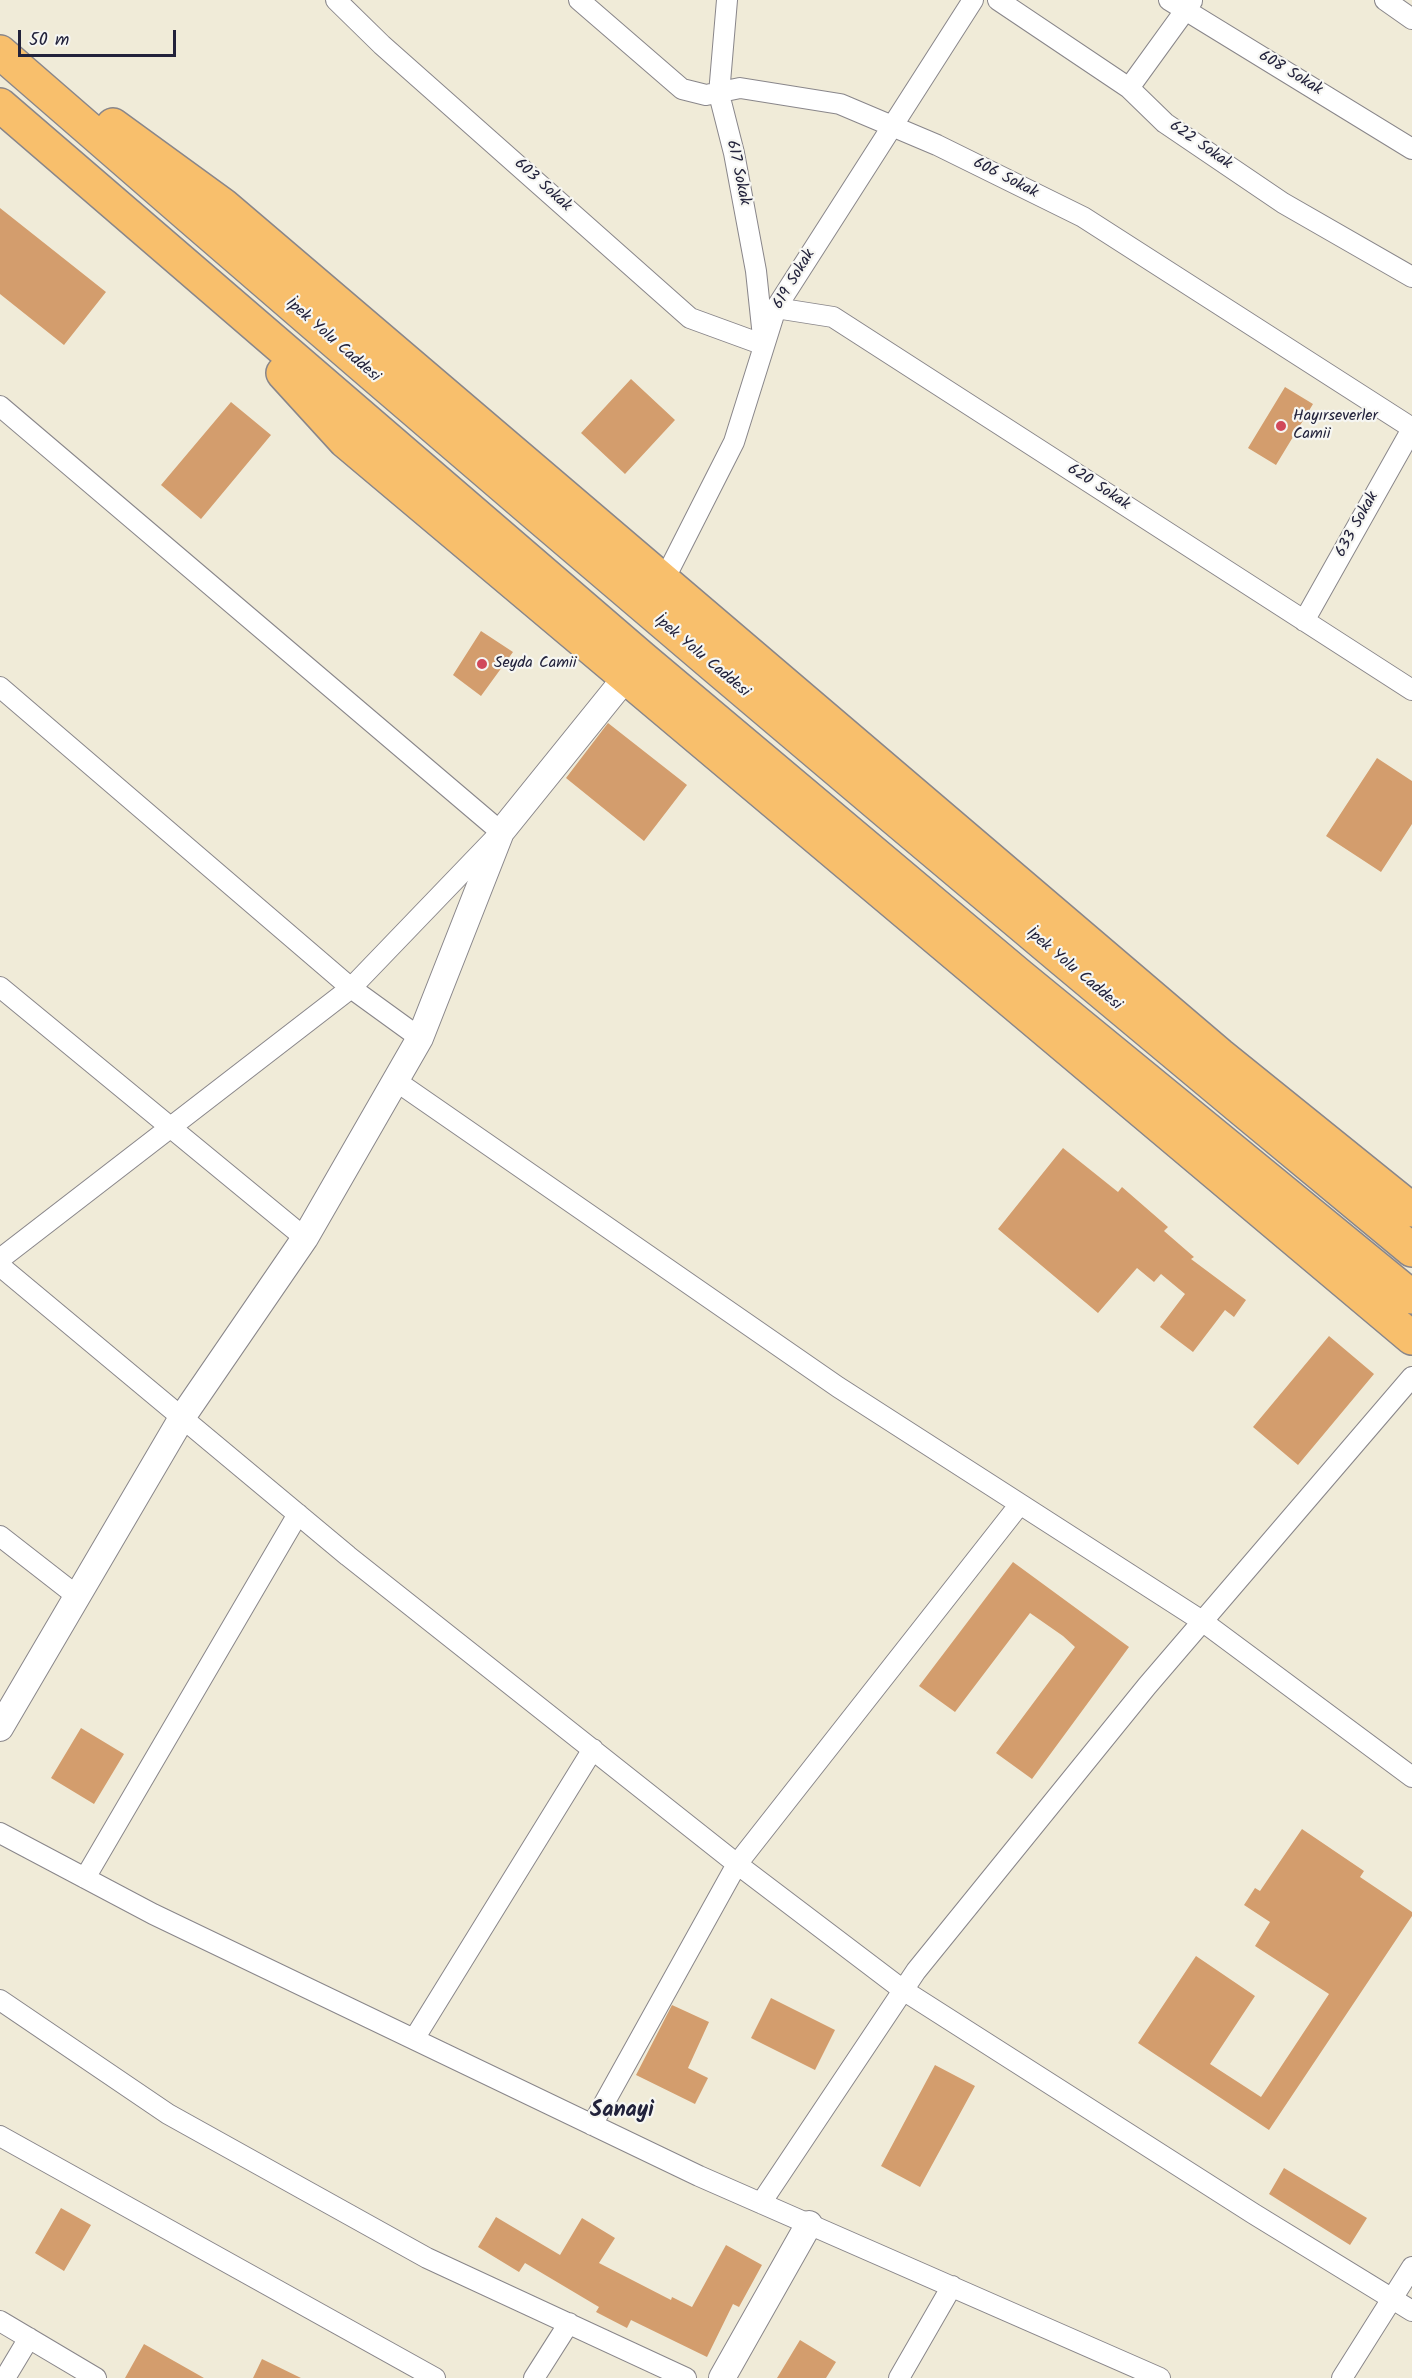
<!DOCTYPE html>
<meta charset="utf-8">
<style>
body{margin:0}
#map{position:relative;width:1412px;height:2378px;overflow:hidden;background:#f0ebd8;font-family:Kalam,sans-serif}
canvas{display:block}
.scale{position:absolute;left:18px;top:30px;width:158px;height:27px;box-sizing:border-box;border:3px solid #22223b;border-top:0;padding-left:8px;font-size:18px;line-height:21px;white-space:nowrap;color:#22223b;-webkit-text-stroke:4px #f6f6f2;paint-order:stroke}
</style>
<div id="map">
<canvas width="1412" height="2378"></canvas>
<div class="scale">50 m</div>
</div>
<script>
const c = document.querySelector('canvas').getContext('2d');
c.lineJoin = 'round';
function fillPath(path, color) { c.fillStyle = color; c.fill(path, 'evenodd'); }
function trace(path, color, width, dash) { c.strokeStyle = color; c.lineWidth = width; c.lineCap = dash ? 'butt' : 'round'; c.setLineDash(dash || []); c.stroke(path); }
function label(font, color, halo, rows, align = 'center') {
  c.font = font + ' Kalam,sans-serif'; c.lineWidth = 4.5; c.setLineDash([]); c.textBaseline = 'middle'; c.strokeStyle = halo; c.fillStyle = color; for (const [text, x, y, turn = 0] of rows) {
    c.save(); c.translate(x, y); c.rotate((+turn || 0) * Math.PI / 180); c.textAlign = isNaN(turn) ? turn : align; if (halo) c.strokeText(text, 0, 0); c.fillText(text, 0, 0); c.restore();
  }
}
const building = new Path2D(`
 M 0,208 L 106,292 L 64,345 L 0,294 Z
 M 631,379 L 675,420 L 625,474 L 581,433 Z
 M 1285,387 L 1313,404 L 1276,465 L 1248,448 Z
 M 231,402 L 271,435 L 201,519 L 161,485 Z
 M 481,631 L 513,652 L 481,696 L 453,675 Z
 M 608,723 L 687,785 L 644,841 L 566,778 Z
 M 1377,758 L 1412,781 L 1412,824 L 1381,872 L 1326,836 Z
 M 1063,1148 L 1118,1192 L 1122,1187 L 1168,1227 L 1164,1231 L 1194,1257 L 1191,1259 L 1246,1300 L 1234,1317 L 1225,1310 L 1193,1352 L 1160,1327 L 1185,1294 L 1161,1274 L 1154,1282 L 1137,1268 L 1098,1313 L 998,1229 Z
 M 1329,1336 L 1374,1374 L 1298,1465 L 1253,1427 Z
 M 1013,1562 L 1129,1647 L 1032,1779 L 996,1753 L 1075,1647 L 1063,1636 L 1030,1613 L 955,1712 L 919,1686 Z
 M 81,1728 L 124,1754 L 94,1804 L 51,1778 Z
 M 1302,1829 L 1364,1871 L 1360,1877 L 1412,1912 L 1412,1916 L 1269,2130 L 1138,2043 L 1196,1956 L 1255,1996 L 1210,2064 L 1261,2097 L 1329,1994 L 1255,1946 L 1270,1922 L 1244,1905 L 1255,1888 L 1260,1891 Z
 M 771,1998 L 835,2030 L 815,2070 L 751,2038 Z
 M 672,2005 L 709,2022 L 688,2068 L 708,2078 L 695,2104 L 636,2075 Z
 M 935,2065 L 975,2086 L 920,2187 L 881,2166 Z
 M 1284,2168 L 1367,2218 L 1350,2245 L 1269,2194 Z
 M 61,2208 L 91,2225 L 64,2271 L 35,2253 Z
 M 496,2217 L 560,2255 L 582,2218 L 615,2238 L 599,2263 L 671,2300 L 672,2297 L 692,2307 L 726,2245 L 762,2265 L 739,2307 L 733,2304 L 707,2357 L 631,2320 L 627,2328 L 596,2312 L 599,2307 L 525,2263 L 519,2272 L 478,2247 Z
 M 800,2340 L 836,2362 L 826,2378 L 777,2378 Z
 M 144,2344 L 204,2378 L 125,2378 Z
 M 262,2359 L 301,2378 L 253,2378 Z`);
const minor = new Path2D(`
 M 336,0 L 382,45 L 690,318 L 764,345
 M 579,0 L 682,89 L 706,95 L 740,88 L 840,104 L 937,145 L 1083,217 L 1412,428
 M 727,0 L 719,94 L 734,153 L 756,271 L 763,337
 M 998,0 L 1129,88 L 1165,123 L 1283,203 L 1412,277
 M 1169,0 L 1412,149
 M 1385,0 L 1412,19
 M 1129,88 L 1192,1
 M 776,308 L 833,317 L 1412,690
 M 0,406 L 501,832 L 351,988 L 0,1259
 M 663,582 L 734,442 L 776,308 L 973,0
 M 1304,621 L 1412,429
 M 0,687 L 351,988 L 420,1038
 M 0,987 L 305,1238
 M 396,1081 L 838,1387 L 1202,1621 L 1412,1777
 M 0,1266 L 348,1556 L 737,1864 L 903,1990 L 1254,2214 L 1412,2311
 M 0,1536 L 77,1596
 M 0,1833 L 153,1914 L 699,2176 L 1160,2378
 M 85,1878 L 298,1514
 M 0,2000 L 168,2114 L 427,2258 L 686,2378
 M 414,2039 L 593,1749
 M 592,2125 L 737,1864 L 1020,1504
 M 0,2136 L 435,2378
 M 761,2203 L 916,1971 L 1147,1686 L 1412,1377
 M 0,2321 L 96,2378
 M 5,2378 L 29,2338
 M 534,2378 L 569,2323
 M 899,2378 L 952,2286
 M 1342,2378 L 1412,2267`);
const tertiary = new Path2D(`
 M 0,1728 L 183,1416 L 305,1238 L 420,1038 L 501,832 L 627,676
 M 722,2378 L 809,2224`);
const trunk = new Path2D(`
 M 0,52 C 466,458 936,857 1412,1250
 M 0,105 L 642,658 L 1020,976 L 1412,1297
 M 113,125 L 223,205 L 1220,1055 L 1412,1210
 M 283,373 L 345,441 L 1412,1338`);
const markers = [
 [1281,426,6,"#d1495b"],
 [482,664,6,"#d1495b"]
];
const streetNames = [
 ["608 Sokak",1290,74,31],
 ["622 Sokak",1200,146,35],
 ["617 Sokak",737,173,78],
 ["606 Sokak",1005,179,27],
 ["603 Sokak",542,186,42],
 ["619 Sokak",795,280,-59],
 ["İpek Yolu Caddesi",332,341,41],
 ["620 Sokak",1098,488,33],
 ["633 Sokak",1358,525,-61],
 ["İpek Yolu Caddesi",701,657,40],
 ["İpek Yolu Caddesi",1073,970,40]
];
const poiNames = [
 ["Hayırseverler",1293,417],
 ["Camii",1293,435],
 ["Seyda Camii",494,664]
];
const districtNames = [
 ["Sanayi",622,2112]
];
fillPath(building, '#d39d6d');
trace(minor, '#89868a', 22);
trace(tertiary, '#89868a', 28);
trace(trunk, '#89868a', 36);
trace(minor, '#fff', 20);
trace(tertiary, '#fff', 26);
trace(trunk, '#f8bf6c', 33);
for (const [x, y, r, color] of markers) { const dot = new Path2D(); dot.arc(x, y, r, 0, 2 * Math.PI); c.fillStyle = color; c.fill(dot); trace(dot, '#f6f6f2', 2); }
label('16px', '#22223b', '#f6f6f2', streetNames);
label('16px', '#22223b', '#f6f6f2', poiNames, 'left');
label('bold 22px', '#22223b', '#f6f6f2', districtNames);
</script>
